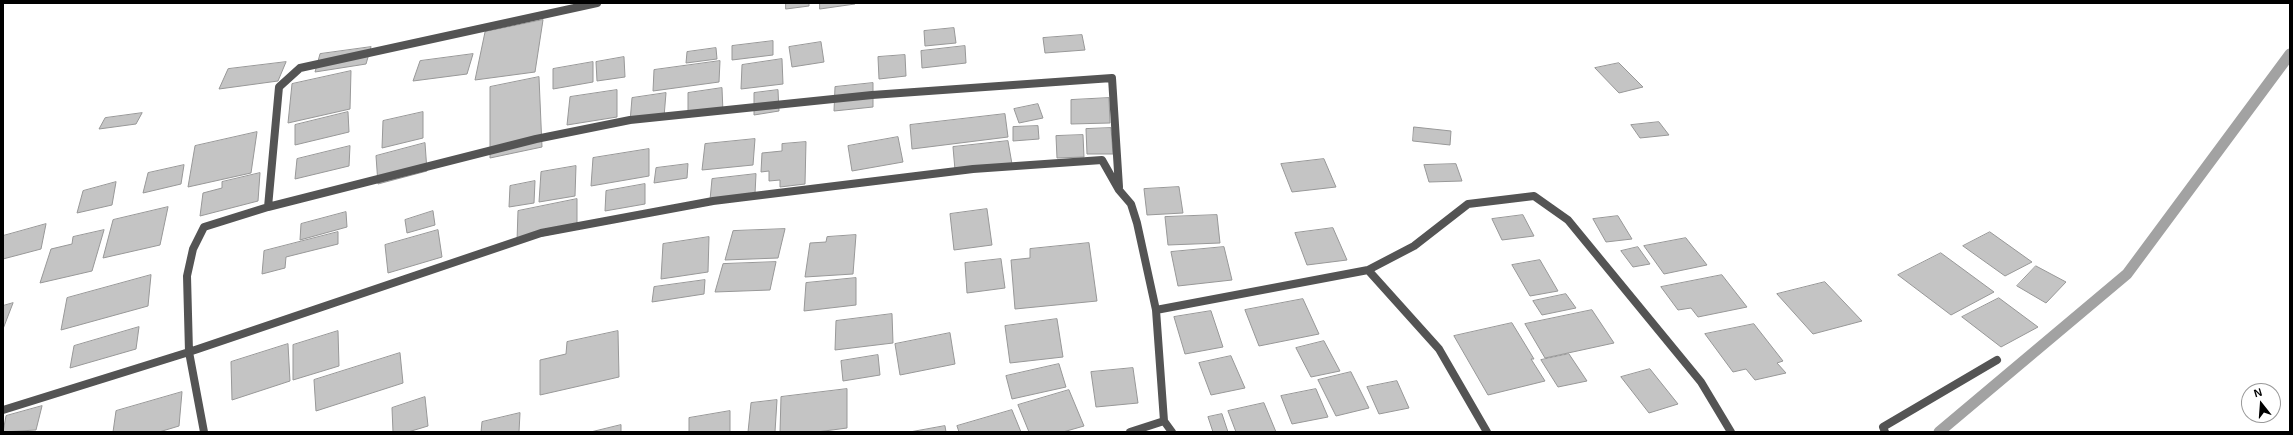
<!DOCTYPE html>
<style>
body{margin:0}
#map{position:relative;width:2293px;height:435px;overflow:hidden;background:#fff;font-family:Arial,sans-serif}
canvas{display:block}
.frame{position:absolute;inset:0;border:4px solid #000;pointer-events:none}
.north{position:absolute;left:2241px;top:383px;width:40px;height:40px;box-sizing:border-box;background:#fff;border:1px solid #999;border-radius:50%;rotate:343deg;font-size:11px;font-weight:700;line-height:16px;text-align:center;color:#000}
.north::after{content:'';display:block;margin:auto;width:14px;height:18px;background:#000;clip-path:polygon(50% 0,100% 100%,50% 72%,0 100%)}
</style>
<div id="map">
<canvas width="2293" height="435"></canvas>
<div class="frame"></div>
<div class="north">N</div>
</div>
<script>
const c = document.querySelector('canvas').getContext('2d');
c.lineJoin = 'round';
function trace(path, color, width, dash) { c.strokeStyle = color; c.lineWidth = width; c.lineCap = dash ? 'butt' : 'round'; c.setLineDash(dash || []); c.stroke(path); }
function fillPath(path, color) { c.fillStyle = color; c.fill(path, 'evenodd'); }
const stream = new Path2D(`
 M 1939,432 L 2127,274 L 2290,54`);
const building = new Path2D(`
 M 786,3 L 809,3 L 809,6 L 786,9 Z
 M 820,3 L 855,3 L 855,4 L 820,9 Z
 M 543,20 L 535,72 L 475,80 L 485,32 Z
 M 954,28 L 956,43 L 925,46 L 924,31 Z
 M 1082,35 L 1085,50 L 1045,53 L 1043,38 Z
 M 773,41 L 773,55 L 732,60 L 732,46 Z
 M 821,42 L 824,62 L 792,67 L 789,47 Z
 M 965,46 L 966,63 L 922,68 L 921,51 Z
 M 371,47 L 366,64 L 315,72 L 320,54 Z
 M 716,48 L 717,59 L 686,63 L 687,52 Z
 M 473,54 L 467,74 L 413,81 L 420,61 Z
 M 905,55 L 906,76 L 879,79 L 878,57 Z
 M 624,57 L 625,77 L 597,81 L 596,62 Z
 M 782,59 L 783,84 L 741,89 L 742,65 Z
 M 720,61 L 719,82 L 653,91 L 654,70 Z
 M 286,62 L 278,81 L 219,89 L 228,69 Z
 M 593,62 L 593,82 L 553,89 L 553,69 Z
 M 1619,63 L 1643,87 L 1619,93 L 1595,68 Z
 M 351,71 L 350,109 L 288,123 L 292,84 Z
 M 539,77 L 542,147 L 490,158 L 490,87 Z
 M 873,83 L 873,107 L 834,111 L 835,87 Z
 M 722,88 L 723,112 L 688,117 L 688,93 Z
 M 617,90 L 617,117 L 567,125 L 570,97 Z
 M 778,90 L 779,111 L 754,115 L 754,93 Z
 M 666,93 L 664,117 L 630,122 L 632,98 Z
 M 1109,98 L 1110,123 L 1071,124 L 1071,100 Z
 M 1038,104 L 1043,118 L 1019,123 L 1014,109 Z
 M 348,112 L 349,132 L 295,145 L 295,125 Z
 M 423,112 L 423,138 L 382,148 L 383,121 Z
 M 142,113 L 136,124 L 99,129 L 105,118 Z
 M 1005,114 L 1008,137 L 912,149 L 910,125 Z
 M 1659,122 L 1669,135 L 1640,138 L 1631,125 Z
 M 1038,126 L 1039,139 L 1013,141 L 1013,127 Z
 M 1414,127 L 1451,131 L 1450,145 L 1413,141 Z
 M 1111,128 L 1113,154 L 1087,154 L 1086,129 Z
 M 257,132 L 251,173 L 188,187 L 195,146 Z
 M 1083,135 L 1084,157 L 1057,158 L 1056,136 Z
 M 898,137 L 903,162 L 852,171 L 848,146 Z
 M 755,139 L 753,165 L 702,170 L 705,144 Z
 M 1008,141 L 1012,164 L 955,170 L 953,147 Z
 M 806,142 L 805,184 L 780,187 L 780,180 L 769,181 L 769,171 L 761,172 L 762,153 L 782,151 L 782,144 Z
 M 425,143 L 427,171 L 378,184 L 376,156 Z
 M 350,146 L 349,166 L 295,179 L 297,159 Z
 M 649,149 L 649,176 L 591,186 L 593,158 Z
 M 1324,159 L 1336,187 L 1292,192 L 1281,164 Z
 M 688,164 L 687,178 L 654,183 L 656,168 Z
 M 1456,164 L 1462,181 L 1429,182 L 1424,165 Z
 M 184,165 L 181,184 L 143,193 L 148,173 Z
 M 576,166 L 575,196 L 539,202 L 541,172 Z
 M 260,173 L 258,201 L 200,216 L 203,193 L 222,188 L 222,182 Z
 M 756,174 L 755,194 L 710,200 L 712,179 Z
 M 535,181 L 534,203 L 509,207 L 510,186 Z
 M 116,182 L 112,205 L 77,213 L 83,191 Z
 M 645,184 L 645,204 L 605,211 L 606,191 Z
 M 1179,187 L 1183,213 L 1147,215 L 1144,189 Z
 M 577,199 L 577,229 L 517,241 L 518,211 Z
 M 168,207 L 160,245 L 103,258 L 113,220 Z
 M 987,209 L 992,245 L 954,250 L 950,214 Z
 M 433,211 L 435,225 L 407,233 L 405,220 Z
 M 346,212 L 347,227 L 300,240 L 301,224 Z
 M 1217,215 L 1220,243 L 1168,245 L 1165,217 Z
 M 1523,215 L 1534,236 L 1502,240 L 1492,219 Z
 M 1618,216 L 1632,239 L 1606,242 L 1593,219 Z
 M 46,224 L 41,249 L 3,259 L 3,236 Z
 M 1333,228 L 1347,260 L 1307,265 L 1295,233 Z
 M 785,229 L 778,258 L 725,260 L 733,231 Z
 M 104,230 L 92,271 L 40,283 L 51,249 L 72,244 L 73,237 Z
 M 438,230 L 442,257 L 388,273 L 385,245 Z
 M 338,232 L 338,244 L 286,257 L 285,268 L 262,274 L 264,251 Z
 M 1990,232 L 2032,262 L 2005,276 L 1963,246 Z
 M 856,235 L 853,274 L 805,277 L 810,243 L 826,242 L 827,237 Z
 M 709,237 L 708,272 L 661,279 L 663,244 Z
 M 1686,238 L 1707,265 L 1664,274 L 1644,246 Z
 M 1089,243 L 1097,301 L 1015,309 L 1011,260 L 1030,258 L 1030,249 Z
 M 1224,247 L 1232,280 L 1178,286 L 1171,252 Z
 M 1638,247 L 1650,264 L 1633,267 L 1621,251 Z
 M 1941,253 L 1994,292 L 1951,315 L 1898,275 Z
 M 1001,259 L 1005,288 L 967,293 L 965,263 Z
 M 1540,260 L 1558,291 L 1530,296 L 1512,265 Z
 M 776,262 L 770,290 L 715,292 L 723,264 Z
 M 2036,266 L 2066,282 L 2046,303 L 2017,286 Z
 M 151,275 L 148,306 L 61,330 L 67,298 Z
 M 1722,275 L 1747,307 L 1698,317 L 1691,308 L 1678,310 L 1661,287 Z
 M 856,278 L 856,305 L 804,311 L 806,283 Z
 M 705,280 L 704,294 L 652,302 L 654,287 Z
 M 1825,282 L 1862,321 L 1813,334 L 1777,294 Z
 M 1566,294 L 1576,308 L 1542,315 L 1533,301 Z
 M 1999,298 L 2038,327 L 2001,347 L 1962,317 Z
 M 1303,299 L 1319,334 L 1259,346 L 1245,310 Z
 M 13,303 L 3,329 L 3,306 Z
 M 1592,310 L 1614,343 L 1545,358 L 1525,324 Z
 M 1211,311 L 1223,347 L 1185,354 L 1174,317 Z
 M 892,314 L 893,343 L 835,350 L 836,321 Z
 M 1057,319 L 1063,357 L 1010,363 L 1005,326 Z
 M 1512,323 L 1534,359 L 1531,359 L 1545,381 L 1488,395 L 1454,336 Z
 M 1754,324 L 1783,361 L 1777,363 L 1786,373 L 1755,380 L 1746,369 L 1733,372 L 1705,334 Z
 M 139,327 L 136,349 L 70,368 L 74,346 Z
 M 338,331 L 339,366 L 293,380 L 293,345 Z
 M 618,331 L 619,377 L 540,395 L 540,360 L 566,354 L 567,342 Z
 M 950,333 L 955,364 L 900,375 L 895,344 Z
 M 1324,341 L 1340,371 L 1311,377 L 1296,348 Z
 M 288,344 L 290,381 L 232,400 L 231,362 Z
 M 400,353 L 403,383 L 316,411 L 314,380 Z
 M 1569,354 L 1587,381 L 1558,387 L 1541,360 Z
 M 878,355 L 880,375 L 843,381 L 841,361 Z
 M 1231,356 L 1245,388 L 1211,395 L 1199,363 Z
 M 1059,364 L 1066,387 L 1012,399 L 1006,376 Z
 M 1133,368 L 1138,403 L 1096,407 L 1091,372 Z
 M 1650,369 L 1678,404 L 1649,413 L 1621,377 Z
 M 1351,372 L 1369,408 L 1336,416 L 1318,380 Z
 M 1397,381 L 1409,408 L 1379,414 L 1367,387 Z
 M 847,389 L 847,428 L 817,432 L 780,432 L 781,397 Z
 M 1316,389 L 1328,417 L 1292,424 L 1281,396 Z
 M 1069,390 L 1084,426 L 1063,432 L 1029,432 L 1018,405 Z
 M 182,392 L 179,426 L 159,432 L 113,432 L 116,411 Z
 M 425,397 L 428,426 L 408,432 L 393,432 L 392,408 Z
 M 777,400 L 775,432 L 748,432 L 751,403 Z
 M 1264,403 L 1276,432 L 1236,432 L 1228,411 Z
 M 42,406 L 36,430 L 3,432 L 6,416 Z
 M 1012,410 L 1021,432 L 959,432 L 957,426 Z
 M 730,411 L 730,432 L 689,432 L 689,418 Z
 M 520,413 L 519,432 L 481,432 L 482,422 Z
 M 1222,414 L 1228,432 L 1213,432 L 1208,417 Z
 M 621,425 L 621,432 L 591,432 Z
 M 945,426 L 946,432 L 910,432 Z`);
const minor = new Path2D(`
 M 268,207 L 279,87 L 300,68 L 597,3
 M 1368,270 L 1414,246 L 1468,204 L 1534,196 L 1568,220 L 1701,382 L 1731,432
 M 1156,310 L 1368,270 L 1439,349 L 1487,432
 M 3,410 L 189,352 L 541,233 L 713,201 L 973,169 L 1102,160 L 1119,190 L 1131,204 L 1137,223 L 1156,310 L 1164,421
 M 204,432 L 189,352 L 187,276 L 193,249 L 204,227 L 268,207 L 536,139 L 630,120 L 872,95 L 1112,78 L 1119,187
 M 1130,432 L 1164,421 L 1172,432
 M 1885,432 L 1883,427 L 1997,360`);
trace(stream, '#a2a2a2', 11);
fillPath(building, '#c4c4c4');
trace(building, '#989898', 1);
trace(minor, '#545454', 8);
</script>
